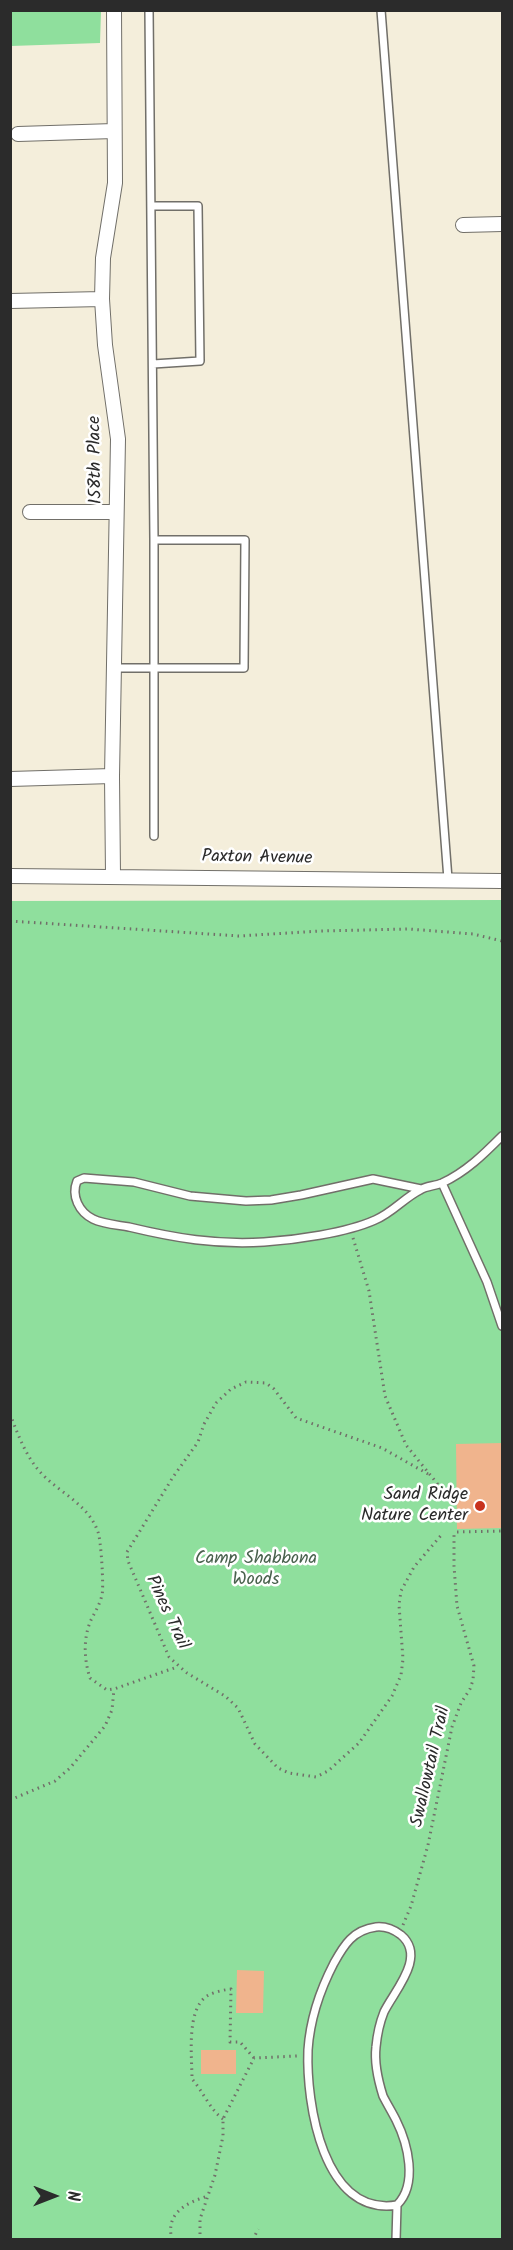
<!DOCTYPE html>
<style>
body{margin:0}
#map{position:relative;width:513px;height:2250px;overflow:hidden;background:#f4eedb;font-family:Kalam,sans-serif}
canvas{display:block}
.frame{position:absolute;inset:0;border:12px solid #2b2b2b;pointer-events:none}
.north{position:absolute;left:24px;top:2166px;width:60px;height:60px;-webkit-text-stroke:4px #fff;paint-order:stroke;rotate:90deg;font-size:16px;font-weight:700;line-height:24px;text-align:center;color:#2b2b2b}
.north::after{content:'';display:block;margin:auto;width:21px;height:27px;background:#2b2b2b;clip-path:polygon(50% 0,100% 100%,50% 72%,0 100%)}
</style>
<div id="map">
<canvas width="513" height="2250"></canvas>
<div class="frame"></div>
<div class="north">N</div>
</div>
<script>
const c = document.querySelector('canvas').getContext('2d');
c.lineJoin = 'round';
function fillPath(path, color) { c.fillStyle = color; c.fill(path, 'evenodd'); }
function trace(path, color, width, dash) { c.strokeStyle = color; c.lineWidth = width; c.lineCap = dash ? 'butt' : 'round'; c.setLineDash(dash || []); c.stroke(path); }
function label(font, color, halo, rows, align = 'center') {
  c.font = font + ' Kalam,sans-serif'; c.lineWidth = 5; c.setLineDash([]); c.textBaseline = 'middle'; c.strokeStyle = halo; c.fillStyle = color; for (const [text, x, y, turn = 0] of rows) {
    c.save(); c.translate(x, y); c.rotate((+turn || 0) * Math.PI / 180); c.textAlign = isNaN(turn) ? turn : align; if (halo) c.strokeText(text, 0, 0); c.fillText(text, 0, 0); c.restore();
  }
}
const green = new Path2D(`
 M 10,11 L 101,11 L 100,43 L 11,46 Z
 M 502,900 L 502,2239 L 11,2239 L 10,901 Z`);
const building = new Path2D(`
 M 502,1443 L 502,1528 L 457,1529 L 456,1444 Z
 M 237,1970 L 264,1971 L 263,2013 L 236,2013 Z
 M 201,2050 L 236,2050 L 236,2074 L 201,2074 Z`);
const path = new Path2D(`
 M 10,921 L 239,936 L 320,931 L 409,929 L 473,934 L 502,941
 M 353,1238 L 369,1291 L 385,1396 L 406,1445 L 440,1487
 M 10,1414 C 19,1437 27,1460 45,1477 C 64,1495 89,1506 98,1532 C 101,1539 104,1588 102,1595 C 100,1604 95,1612 91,1620 C 83,1638 84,1660 90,1678 L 107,1690 L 114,1689 L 177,1667
 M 428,1474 L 382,1448 L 296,1418 L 274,1389 L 266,1383 L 246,1382 L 231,1389 L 216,1403 L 204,1424 L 198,1442 L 173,1477 L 127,1552 L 128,1561 L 169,1657 L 187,1673 L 225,1696 L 238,1708 L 255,1744 L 278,1768 L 289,1773 L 316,1777 L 328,1771 L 359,1743 L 392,1696 L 401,1675 L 403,1659 L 399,1605 L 401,1591 L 414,1567 L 443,1533
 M 457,1532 L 502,1531
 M 10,1800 L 55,1781 L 70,1768 L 105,1726 L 112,1710 L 114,1689
 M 403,1925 L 411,1906 L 428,1845 L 452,1727 L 461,1703 L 470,1689 L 473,1680 L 474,1666 L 457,1606 L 454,1566 L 454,1535
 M 223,2119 C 211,2111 202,2090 192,2079 C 192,2056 186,2010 207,1996 C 214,1992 223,1990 231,1989 L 230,2042 L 240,2042 L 254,2058
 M 172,2240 C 165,2213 186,2203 208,2196
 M 200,2240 L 200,2219 L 215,2175 L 223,2136 L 223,2119 L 254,2058 L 297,2056
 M 253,2240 L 258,2229`);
const service = new Path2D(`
 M 149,10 L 154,540 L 154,836
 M 381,10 L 448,879
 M 151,206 L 198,206 L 200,361 L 153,364
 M 114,668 L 244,668 L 245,540 L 154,540
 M 442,1183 L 487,1282 L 502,1326
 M 421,1189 L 373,1179 L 301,1195 L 271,1200 L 246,1201 L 190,1196 L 134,1182 L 84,1178 L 77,1181 C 71,1196 79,1212 93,1219 C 103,1224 118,1225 129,1227 C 175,1238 216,1245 264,1242 C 295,1240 346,1233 375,1220 C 392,1213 404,1198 420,1190 C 426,1186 435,1186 442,1183 C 466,1172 484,1154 502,1136
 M 396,2240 L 397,2205 C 418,2184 408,2144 396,2120 C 392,2112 387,2104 383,2096 C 378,2080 374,2064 376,2047 C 377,2036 380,2022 384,2012 C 394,1991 427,1957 401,1935 C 393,1929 386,1926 376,1927 C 353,1930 344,1945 334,1963 C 320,1990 310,2020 308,2050 C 306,2103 323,2217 397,2205`);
const minor = new Path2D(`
 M 18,134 L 114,131
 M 463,225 L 502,224
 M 10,301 L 102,299
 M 30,512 L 116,512
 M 10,779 L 112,776
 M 113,875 L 112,776 L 118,439 L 105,345 L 102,299 L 103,258 L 115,183 L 114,10
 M 10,876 L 502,881`);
const markers = [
 [480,1506,6,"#c8321e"]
];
const streetNames = [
 ["158th Place",97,460,-91],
 ["Paxton Avenue",257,859,1],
 ["Pines Trail",166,1613,65],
 ["Swallowtail Trail",432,1767,-77]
];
const poiNames = [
 ["Sand Ridge",468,1496],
 ["Nature Center",468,1517]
];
const parkNames = [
 ["Camp Shabbona",256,1560],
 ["Woods",256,1581]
];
fillPath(green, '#8fdf9d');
fillPath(building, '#f0b48d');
trace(service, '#716f69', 10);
trace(minor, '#716f69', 16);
trace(path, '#716f69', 3, [1.5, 4.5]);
trace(service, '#fff', 7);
trace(minor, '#fff', 14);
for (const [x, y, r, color] of markers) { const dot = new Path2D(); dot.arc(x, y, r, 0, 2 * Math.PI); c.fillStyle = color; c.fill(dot); trace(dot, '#fff', 2); }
label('18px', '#2b2b2b', '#fff', streetNames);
label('18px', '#2b2b2b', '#fff', poiNames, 'right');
label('18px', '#49614d', '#fff', parkNames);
</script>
